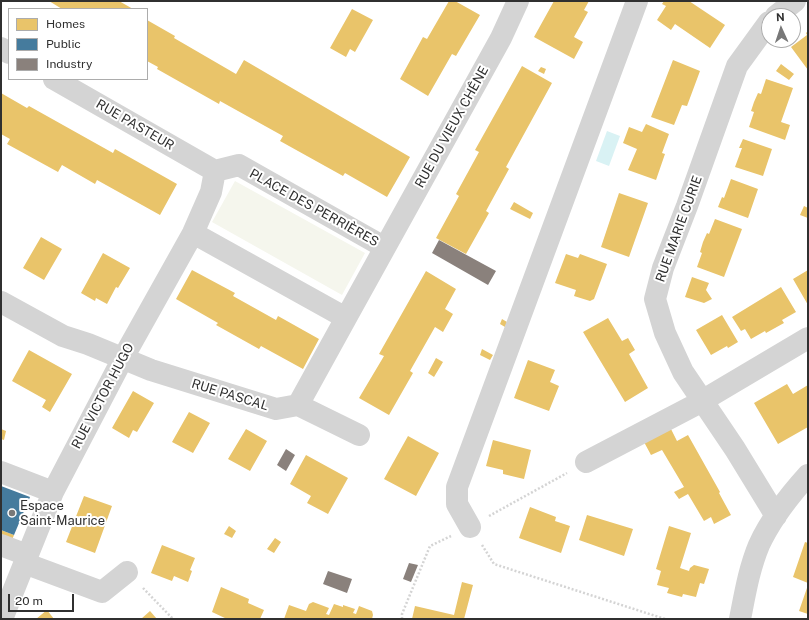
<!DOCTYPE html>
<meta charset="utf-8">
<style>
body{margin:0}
#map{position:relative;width:809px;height:620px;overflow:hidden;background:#fff;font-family:"Public Sans",sans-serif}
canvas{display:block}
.frame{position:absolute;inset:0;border:2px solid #303030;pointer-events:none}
.legend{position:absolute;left:8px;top:8px;width:140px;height:72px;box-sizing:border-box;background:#fff;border:1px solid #acacac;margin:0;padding:5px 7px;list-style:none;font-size:12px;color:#303030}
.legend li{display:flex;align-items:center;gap:8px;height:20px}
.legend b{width:20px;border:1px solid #acacac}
.north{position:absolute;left:761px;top:8px;width:40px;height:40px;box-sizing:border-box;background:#fff;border:1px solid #acacac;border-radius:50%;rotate:357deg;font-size:11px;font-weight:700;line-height:16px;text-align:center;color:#303030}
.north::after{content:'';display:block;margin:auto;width:14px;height:18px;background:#787878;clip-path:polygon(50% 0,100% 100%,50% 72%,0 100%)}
.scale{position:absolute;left:8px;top:594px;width:66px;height:18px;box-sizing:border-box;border:2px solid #303030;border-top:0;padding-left:5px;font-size:12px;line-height:14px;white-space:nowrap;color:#303030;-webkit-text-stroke:3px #fff;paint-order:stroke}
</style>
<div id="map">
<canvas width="809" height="620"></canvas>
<div class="frame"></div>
<ul class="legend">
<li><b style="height:11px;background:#e9c46a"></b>Homes</li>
<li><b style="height:11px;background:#457b9d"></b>Public</li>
<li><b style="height:11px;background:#8a817c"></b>Industry</li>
</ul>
<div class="north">N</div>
<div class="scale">20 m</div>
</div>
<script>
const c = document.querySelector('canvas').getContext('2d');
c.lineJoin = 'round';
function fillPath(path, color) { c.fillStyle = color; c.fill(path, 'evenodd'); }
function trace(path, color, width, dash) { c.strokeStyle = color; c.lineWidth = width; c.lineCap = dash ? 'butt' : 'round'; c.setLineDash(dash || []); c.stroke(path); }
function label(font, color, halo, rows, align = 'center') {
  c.font = font + ' "Public Sans",sans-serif'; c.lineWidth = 4; c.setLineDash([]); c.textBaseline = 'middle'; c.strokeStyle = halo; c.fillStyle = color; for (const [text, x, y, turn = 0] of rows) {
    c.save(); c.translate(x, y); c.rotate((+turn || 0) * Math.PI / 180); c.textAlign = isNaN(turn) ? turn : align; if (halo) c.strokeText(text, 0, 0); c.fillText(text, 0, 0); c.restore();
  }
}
const green = new Path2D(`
 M 235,181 L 365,253 L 342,295 L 212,222 Z`);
const water = new Path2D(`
 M 607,131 L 620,136 L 609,166 L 596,161 Z`);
const homes = new Path2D(`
 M 49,1 L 119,1 L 133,9 L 62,9 Z
 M 449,1 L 455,1 L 480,15 L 456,56 L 452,54 L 428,96 L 400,79 L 423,37 L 427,39 Z
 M 554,1 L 589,1 L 584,10 L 588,12 L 574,37 L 583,42 L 574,59 L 534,37 Z
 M 664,1 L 689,1 L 725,25 L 710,48 L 675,24 L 671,30 L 657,20 L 666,6 L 662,4 Z
 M 352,9 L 373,20 L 355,52 L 350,49 L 346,57 L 330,48 Z
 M 147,20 L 175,36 L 174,38 L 236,74 L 244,60 L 410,157 L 387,197 L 345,173 L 343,176 L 280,141 L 283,136 L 220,101 L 219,104 L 157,69 L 158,67 L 147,61 Z
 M 808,31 L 808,70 L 791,47 L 807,35 L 806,33 Z
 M 673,60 L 700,71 L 687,106 L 682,105 L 674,125 L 651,117 Z
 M 781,64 L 794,74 L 789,80 L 776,71 Z
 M 522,66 L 552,83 L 506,167 L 509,169 L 486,211 L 489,213 L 466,254 L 436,238 L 459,196 L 456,194 L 479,152 L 475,150 Z
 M 541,67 L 546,69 L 544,74 L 538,71 Z
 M 766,79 L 793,88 L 781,122 L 790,125 L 785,140 L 749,127 L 754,112 L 751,111 L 754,102 L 758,93 L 761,94 Z
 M 1,93 L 27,108 L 29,106 L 113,153 L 115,149 L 177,184 L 160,215 L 97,180 L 95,184 L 62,165 L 58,172 L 7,144 L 10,139 L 1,134 Z
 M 646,124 L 669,134 L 662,153 L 665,154 L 656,180 L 628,170 L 637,149 L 623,143 L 629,127 L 642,132 Z
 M 743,139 L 772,149 L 763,176 L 735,167 L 742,148 L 739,148 Z
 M 731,179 L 758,189 L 748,218 L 718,207 L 722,197 L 724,198 Z
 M 619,193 L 648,203 L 629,257 L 601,247 Z
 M 514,202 L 533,213 L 530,219 L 510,209 Z
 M 804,206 L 808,208 L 808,218 L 800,215 Z
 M 715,219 L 742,229 L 724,277 L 697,267 L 702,253 L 700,252 L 703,242 L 707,233 L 709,234 Z
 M 41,237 L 62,249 L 44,280 L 23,268 Z
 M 103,253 L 130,268 L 118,288 L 116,287 L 107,304 L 96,298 L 95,301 L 81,293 Z
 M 566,254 L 578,258 L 580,254 L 607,264 L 594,299 L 590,301 L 574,296 L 576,290 L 555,283 Z
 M 192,270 L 235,293 L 233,296 L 276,320 L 278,316 L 319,339 L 303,369 L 261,346 L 259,349 L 216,325 L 218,323 L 176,299 Z
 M 808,270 L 808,305 L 793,279 Z
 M 426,271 L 456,289 L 445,309 L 453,314 L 443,332 L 435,327 L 410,371 L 413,373 L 389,415 L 359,398 L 384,356 L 379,354 Z
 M 692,277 L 709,283 L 706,290 L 712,299 L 704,303 L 685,297 Z
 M 781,287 L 796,312 L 782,320 L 784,323 L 766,333 L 765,331 L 751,339 L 745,329 L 741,331 L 732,317 Z
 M 722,315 L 738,342 L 728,348 L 727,346 L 711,355 L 696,330 Z
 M 608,318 L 622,341 L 628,338 L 635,350 L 629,354 L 648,388 L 625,402 L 583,332 Z
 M 502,319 L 507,322 L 505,327 L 500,324 Z
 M 482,349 L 493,355 L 490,360 L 480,355 Z
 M 29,350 L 72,374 L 50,412 L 42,407 L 46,400 L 12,381 Z
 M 436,358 L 443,362 L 434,377 L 428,373 Z
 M 528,360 L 555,370 L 550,382 L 559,386 L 549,411 L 514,398 Z
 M 787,384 L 793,394 L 808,385 L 808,427 L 778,444 L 754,403 Z
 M 133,391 L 154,403 L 137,432 L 133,430 L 129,438 L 112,428 Z
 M 189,412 L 210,423 L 193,453 L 172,442 Z
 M 670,427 L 677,441 L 688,435 L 720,492 L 719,493 L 731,515 L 714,524 L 711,517 L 704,521 L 688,494 L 679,499 L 674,492 L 684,487 L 662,450 L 651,455 L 644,442 Z
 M 1,429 L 6,431 L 4,440 L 1,439 Z
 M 246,429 L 267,441 L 250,471 L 228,459 Z
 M 408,436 L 439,453 L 416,496 L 384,479 Z
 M 493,440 L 531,450 L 524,479 L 503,474 L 503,470 L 486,466 Z
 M 306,455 L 348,478 L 328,514 L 307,503 L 311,496 L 290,484 Z
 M 84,496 L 112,506 L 95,553 L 66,542 Z
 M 530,507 L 556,517 L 555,521 L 570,526 L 561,553 L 519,538 Z
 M 587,515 L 633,529 L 624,556 L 579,540 Z
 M 229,526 L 236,531 L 232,538 L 224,534 Z
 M 669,526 L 691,533 L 680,568 L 689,571 L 690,568 L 694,565 L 709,569 L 704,584 L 700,583 L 696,597 L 683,594 L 682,597 L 667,593 L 669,588 L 657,585 L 661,571 L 656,569 Z
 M 1,530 L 14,535 L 12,540 L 1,536 Z
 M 275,538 L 281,542 L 274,553 L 267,549 Z
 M 805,542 L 808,543 L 808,583 L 793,577 Z
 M 162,545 L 195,558 L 190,570 L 192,571 L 188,582 L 174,576 L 172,581 L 151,573 Z
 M 462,582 L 473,585 L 464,619 L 412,619 L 415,606 L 454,615 Z
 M 808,585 L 808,614 L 799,611 Z
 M 221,587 L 249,599 L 248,603 L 264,610 L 260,619 L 227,619 L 212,612 Z
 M 313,602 L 329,608 L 326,614 L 329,615 L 334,604 L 343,607 L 343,605 L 355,609 L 353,613 L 356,614 L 359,606 L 372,611 L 373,615 L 372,619 L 284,619 L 289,605 L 306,611 L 309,604 Z
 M 47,610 L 54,619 L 36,619 Z
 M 150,611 L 157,619 L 141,619 Z`);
const public = new Path2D(`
 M 1,486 L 30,497 L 14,535 L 1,530 Z`);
const industry = new Path2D(`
 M 439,240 L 496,271 L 488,285 L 432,253 Z
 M 286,449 L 295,455 L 286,471 L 277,465 Z
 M 409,563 L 418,565 L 411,582 L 403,579 Z
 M 328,571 L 352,579 L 347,593 L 323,584 Z`);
const path = new Path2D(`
 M 489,516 L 567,473
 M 482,545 L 494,564 L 665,619
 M 143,588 L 173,619
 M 402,619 L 402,614 L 430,546 L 451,536`);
const minor = new Path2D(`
 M 776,16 L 795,1
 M 769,22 L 737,66 L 687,206 L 663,268 L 655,299 L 665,333 L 683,372 L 735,449 L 776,516
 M 1,48 L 9,53
 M 54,79 L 215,171
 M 215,171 L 239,165 L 384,247
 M 193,233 L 346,318 L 501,38 L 518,1
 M 1,302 L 63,336 L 88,344 L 151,370 L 276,409 L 298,405 L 359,435
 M 298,405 L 346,318
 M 586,462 L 695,405 L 808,338
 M 1,472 L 53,492
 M 470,527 L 457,504 L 457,487 L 637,1
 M 1,545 L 27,555
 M 24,563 L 102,592 L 127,572
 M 2,619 L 53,492 L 123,358 L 193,233 L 211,192 L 215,171
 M 740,619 C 745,594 749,569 759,545 C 771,519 789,496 808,475`);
const markers = [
 [12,513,4,"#787878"]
];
const streetNames = [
 ["RUE PASTEUR",135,125,30],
 ["RUE DU VIEUX CHÊNE",452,127,-61],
 ["PLACE DES PERRIÈRES",314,208,29],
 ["RUE MARIE CURIE",679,229,-70],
 ["RUE PASCAL",230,395,17],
 ["RUE VICTOR HUGO",103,396,-62]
];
const poiNames = [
 ["Espace",20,506],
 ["Saint-Maurice",20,521]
];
fillPath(green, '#f5f6ed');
fillPath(water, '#d9f2f4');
fillPath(homes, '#e9c46a');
fillPath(public, '#457b9d');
fillPath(industry, '#8a817c');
trace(path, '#d4d4d4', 2.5, [2, 2]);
trace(minor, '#d4d4d4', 22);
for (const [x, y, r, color] of markers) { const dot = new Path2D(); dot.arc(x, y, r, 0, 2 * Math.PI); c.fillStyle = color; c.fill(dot); trace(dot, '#fff', 1.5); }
label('13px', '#303030', '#fff', streetNames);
label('13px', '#303030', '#fff', poiNames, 'left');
</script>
